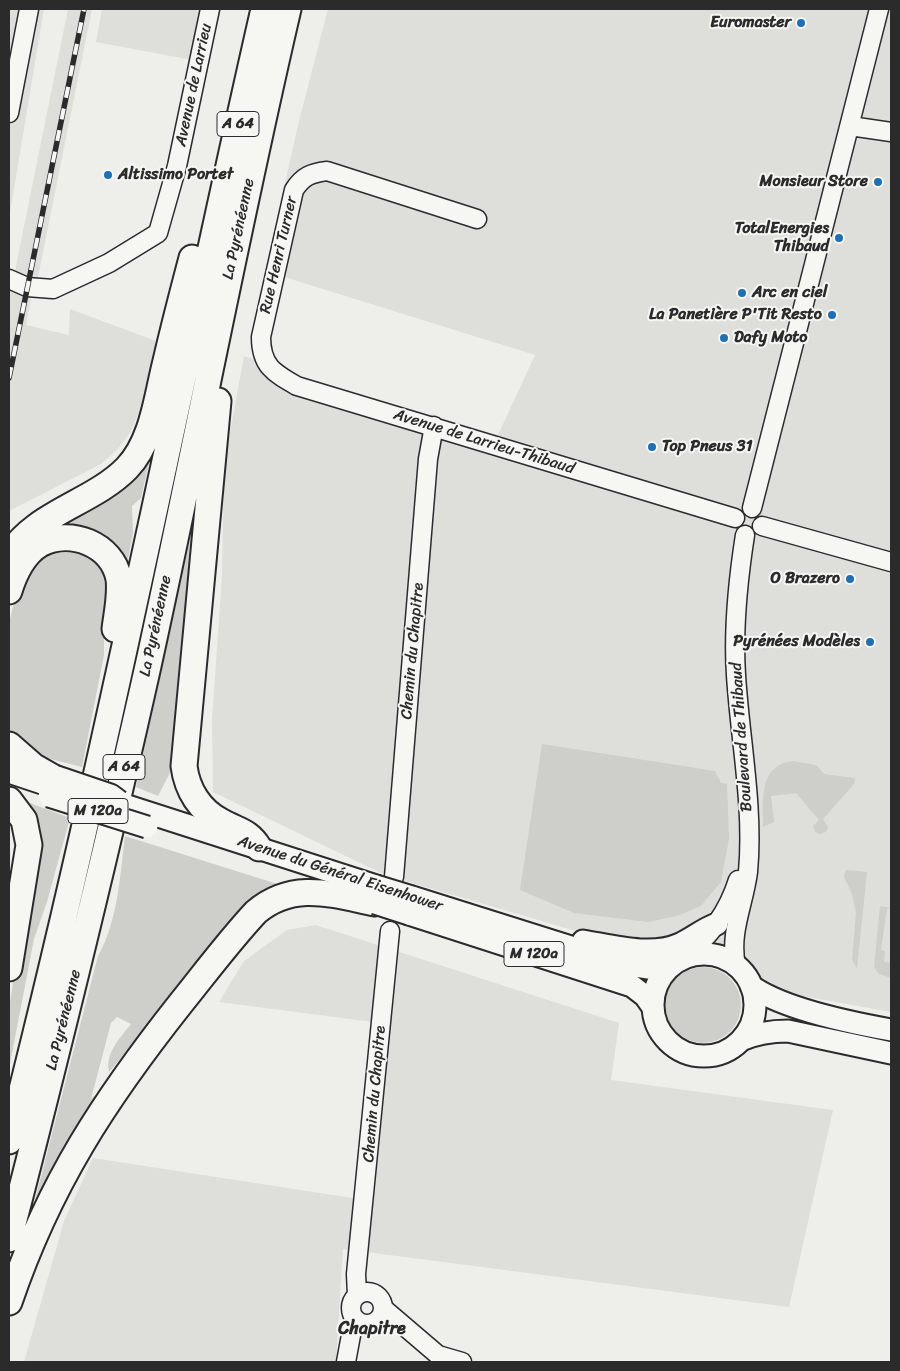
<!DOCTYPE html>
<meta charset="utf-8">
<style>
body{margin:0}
#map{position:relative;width:900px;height:1371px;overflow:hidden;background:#eeeeea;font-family:Sriracha,sans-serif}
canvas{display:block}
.frame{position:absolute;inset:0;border:10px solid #2b2b2b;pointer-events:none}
</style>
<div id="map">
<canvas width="900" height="1371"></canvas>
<div class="frame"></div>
</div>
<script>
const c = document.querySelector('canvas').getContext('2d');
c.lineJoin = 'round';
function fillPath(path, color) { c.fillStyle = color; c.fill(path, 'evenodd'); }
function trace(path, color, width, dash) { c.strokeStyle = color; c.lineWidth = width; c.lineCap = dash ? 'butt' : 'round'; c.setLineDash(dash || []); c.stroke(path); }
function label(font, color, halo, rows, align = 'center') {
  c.font = font + ' Sriracha,sans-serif'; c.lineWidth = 4; c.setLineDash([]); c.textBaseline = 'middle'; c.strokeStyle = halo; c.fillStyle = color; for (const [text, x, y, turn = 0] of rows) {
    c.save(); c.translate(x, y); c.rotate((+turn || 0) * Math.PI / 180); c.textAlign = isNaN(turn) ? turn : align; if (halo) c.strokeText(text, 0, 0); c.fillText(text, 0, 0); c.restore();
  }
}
const built = new Path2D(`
 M 9,9 L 44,9 L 9,219 Z
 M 68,9 L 92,9 L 38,277 L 31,276 L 27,292 L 32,294 L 26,325 L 69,335 L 70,309 L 156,341 L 139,412 L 130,433 L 117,450 L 101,464 L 9,511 L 9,291 L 10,287 L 17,289 L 21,273 L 15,271 Z
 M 102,9 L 221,9 L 208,63 L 96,42 Z
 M 328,9 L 891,9 L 891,1012 L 797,995 L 665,942 L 579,932 L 385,875 L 213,792 L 212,720 L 222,576 L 224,465 L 244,356 L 314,381 L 498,435 L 535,355 L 265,271 L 299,121 Z
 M 316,925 L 619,1023 L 611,1080 L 833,1110 L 789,1307 L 343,1249 L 336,1362 L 24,1362 L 64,1221 L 93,1158 L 359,1199 L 373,1022 L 219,1002 L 244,961 L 287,930 Z`);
const green = new Path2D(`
 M 152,449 L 141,498 L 132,506 L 133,533 L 125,575 L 90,534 L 9,565 Z
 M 200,494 L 179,755 L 158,796 L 136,787 Z
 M 90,549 L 104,571 L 102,574 L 109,596 L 104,610 L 104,655 L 82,767 L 34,755 L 9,733 L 9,623 L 16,594 L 43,550 Z
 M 542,744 L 715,771 L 721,783 L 727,784 L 729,839 L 721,882 L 701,906 L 677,916 L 648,922 L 574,913 L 520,890 Z
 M 792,761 L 816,765 L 824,774 L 855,778 L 854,784 L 823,819 L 828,827 L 826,832 L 820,834 L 815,832 L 813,826 L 819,820 L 796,793 L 771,796 L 774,822 L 763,827 C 763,801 758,766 792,761 Z
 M 27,802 L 70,818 L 47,902 L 34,939 L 9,1069 L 9,1008 L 25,911 L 25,809 Z
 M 125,836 L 287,887 L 152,1021 L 109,1072 C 105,1053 120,1038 131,1024 L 117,1017 L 111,1023 L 91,1099 L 125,1066 L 28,1227 L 98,956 C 118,921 120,875 125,836 Z
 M 846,870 L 867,872 L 857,968 L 852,960 L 856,913 L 852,894 L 844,877 Z
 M 880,906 L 891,908 L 887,909 L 881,950 L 885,951 L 884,962 L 889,963 L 891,951 L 891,978 L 879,974 L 874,967 Z
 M665 1005a38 38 0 1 1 76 0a38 38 0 1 1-76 0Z`);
const minor = new Path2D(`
 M 9,113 L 29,9
 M 850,126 L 891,132
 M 477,219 L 327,171 C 311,173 303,176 294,190 L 261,337 C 261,366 274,373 297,386 L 735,518
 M 9,279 L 27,287 L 53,289 L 109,263 L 158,233 L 177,166 L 210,9
 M 752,508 L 879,9
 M 762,526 L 891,562
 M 394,877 L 428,459 L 434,426
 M 684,957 C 710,937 728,912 738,880
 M 736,965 C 729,933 744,904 748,872 C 754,807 740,740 736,675 C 733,630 738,580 745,535
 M351 1308a16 16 0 1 1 32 0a16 16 0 1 1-32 0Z
 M 357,1295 L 356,1274 L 390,931
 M 383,1308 L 438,1355 L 462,1362
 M 346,1362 L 354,1319`);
const major = new Path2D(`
 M 9,772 L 51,786
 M 118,803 L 376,886
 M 412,897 L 628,965 L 647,968 L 672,965
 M 409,914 L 632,986 L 645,996 L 652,1006
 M 583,941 C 613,946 651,957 680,944 C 693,938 703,929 717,924
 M653 1005a51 51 0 1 1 102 0a51 51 0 1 1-102 0Z
 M 751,986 C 783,1009 852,1023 891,1030
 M 741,1040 C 757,1033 771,1031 788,1031 L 891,1053`);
const highway = new Path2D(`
 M 218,401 L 184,766 C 187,790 200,811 222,822 C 238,831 249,831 259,848
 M 9,556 C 34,513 93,503 127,468 C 153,441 157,396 166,361 C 174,327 183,292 192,258
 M 9,591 C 14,574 24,553 40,544 C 71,528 112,544 119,579 C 121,595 117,613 115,629
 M 9,745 L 33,766 L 54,778
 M 9,800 L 24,820 L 29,845 L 9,968
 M 9,1141 C 105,766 178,386 264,9
 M 9,1239 C 58,1049 105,858 148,666 C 196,447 237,227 288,9
 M 9,1302 C 49,1184 105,1099 181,1003 C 206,972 229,941 256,912 C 293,881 331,894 375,903`);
const rail = new Path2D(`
 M 9,378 L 84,9`);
const majorBridge = new Path2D(`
 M 49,796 L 147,827
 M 376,886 L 412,897
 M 375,903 L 409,914`);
const highwayBridge = new Path2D(`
 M 54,778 L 110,797 L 118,803`);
const markers = [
 [801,23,5,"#1f6fb2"],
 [108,175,5,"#1f6fb2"],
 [878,182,5,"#1f6fb2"],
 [839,238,5,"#1f6fb2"],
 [742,293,5,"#1f6fb2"],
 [832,315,5,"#1f6fb2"],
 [724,338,5,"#1f6fb2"],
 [652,447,5,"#1f6fb2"],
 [850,579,5,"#1f6fb2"],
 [870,642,5,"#1f6fb2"]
];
const shields = [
 [238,124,42],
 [124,767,42],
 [98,811,60],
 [534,954,60]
];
const shieldNames = [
 ["A 64",238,124],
 ["A 64",124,767],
 ["M 120a",98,811],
 ["M 120a",534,954]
];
const poiNames = [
 ["Euromaster",791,23],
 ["Altissimo Portet",118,175,"left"],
 ["Monsieur Store",868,182],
 ["TotalEnergies",829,229],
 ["Thibaud",829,247],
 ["Arc en ciel",752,293,"left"],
 ["La Panetière P'Tit Resto",822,315],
 ["Dafy Moto",734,338,"left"],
 ["Top Pneus 31",662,447,"left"],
 ["O Brazero",840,579],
 ["Pyrénées Modèles",860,642]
];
const streetNames = [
 ["Avenue de Larrieu",194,85,-78],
 ["La Pyrénéenne",239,229,-78],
 ["Rue Henri Turner",279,255,-77],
 ["Avenue de Larrieu-Thibaud",484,442,17],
 ["La Pyrénéenne",156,626,-78],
 ["Chemin du Chapitre",413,651,-85],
 ["Boulevard de Thibaud",742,737,-94],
 ["Avenue du Général Eisenhower",340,874,18],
 ["La Pyrénéenne",64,1020,-76],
 ["Chemin du Chapitre",375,1094,-85]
];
const neighbourhoodNames = [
 ["Chapitre",372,1329]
];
fillPath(built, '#dededb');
fillPath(green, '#cececa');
trace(minor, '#2b2b2b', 21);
trace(major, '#2b2b2b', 25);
trace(highway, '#2b2b2b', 29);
trace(minor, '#f6f6f2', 18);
trace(major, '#f6f6f2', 21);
trace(highway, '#f6f6f2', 25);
trace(rail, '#2b2b2b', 5.5);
trace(rail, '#f6f6f2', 4, [11]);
trace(majorBridge, '#2b2b2b', 25, []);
trace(highwayBridge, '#2b2b2b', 29, []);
trace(majorBridge, '#f6f6f2', 21);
trace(highwayBridge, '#f6f6f2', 25);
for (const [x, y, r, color] of markers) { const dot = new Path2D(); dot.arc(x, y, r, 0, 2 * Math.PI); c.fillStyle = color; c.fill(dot); trace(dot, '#f6f6f2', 2); }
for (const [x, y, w] of shields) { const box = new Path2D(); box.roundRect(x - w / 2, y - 12.5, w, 25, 4); c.fillStyle = '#f6f6f2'; c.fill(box); trace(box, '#2b2b2b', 1); }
label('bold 15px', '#2b2b2b', null, shieldNames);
label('bold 16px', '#2b2b2b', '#f6f6f2', poiNames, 'right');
label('16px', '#2b2b2b', '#f6f6f2', streetNames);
label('bold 18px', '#2b2b2b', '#f6f6f2', neighbourhoodNames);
</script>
